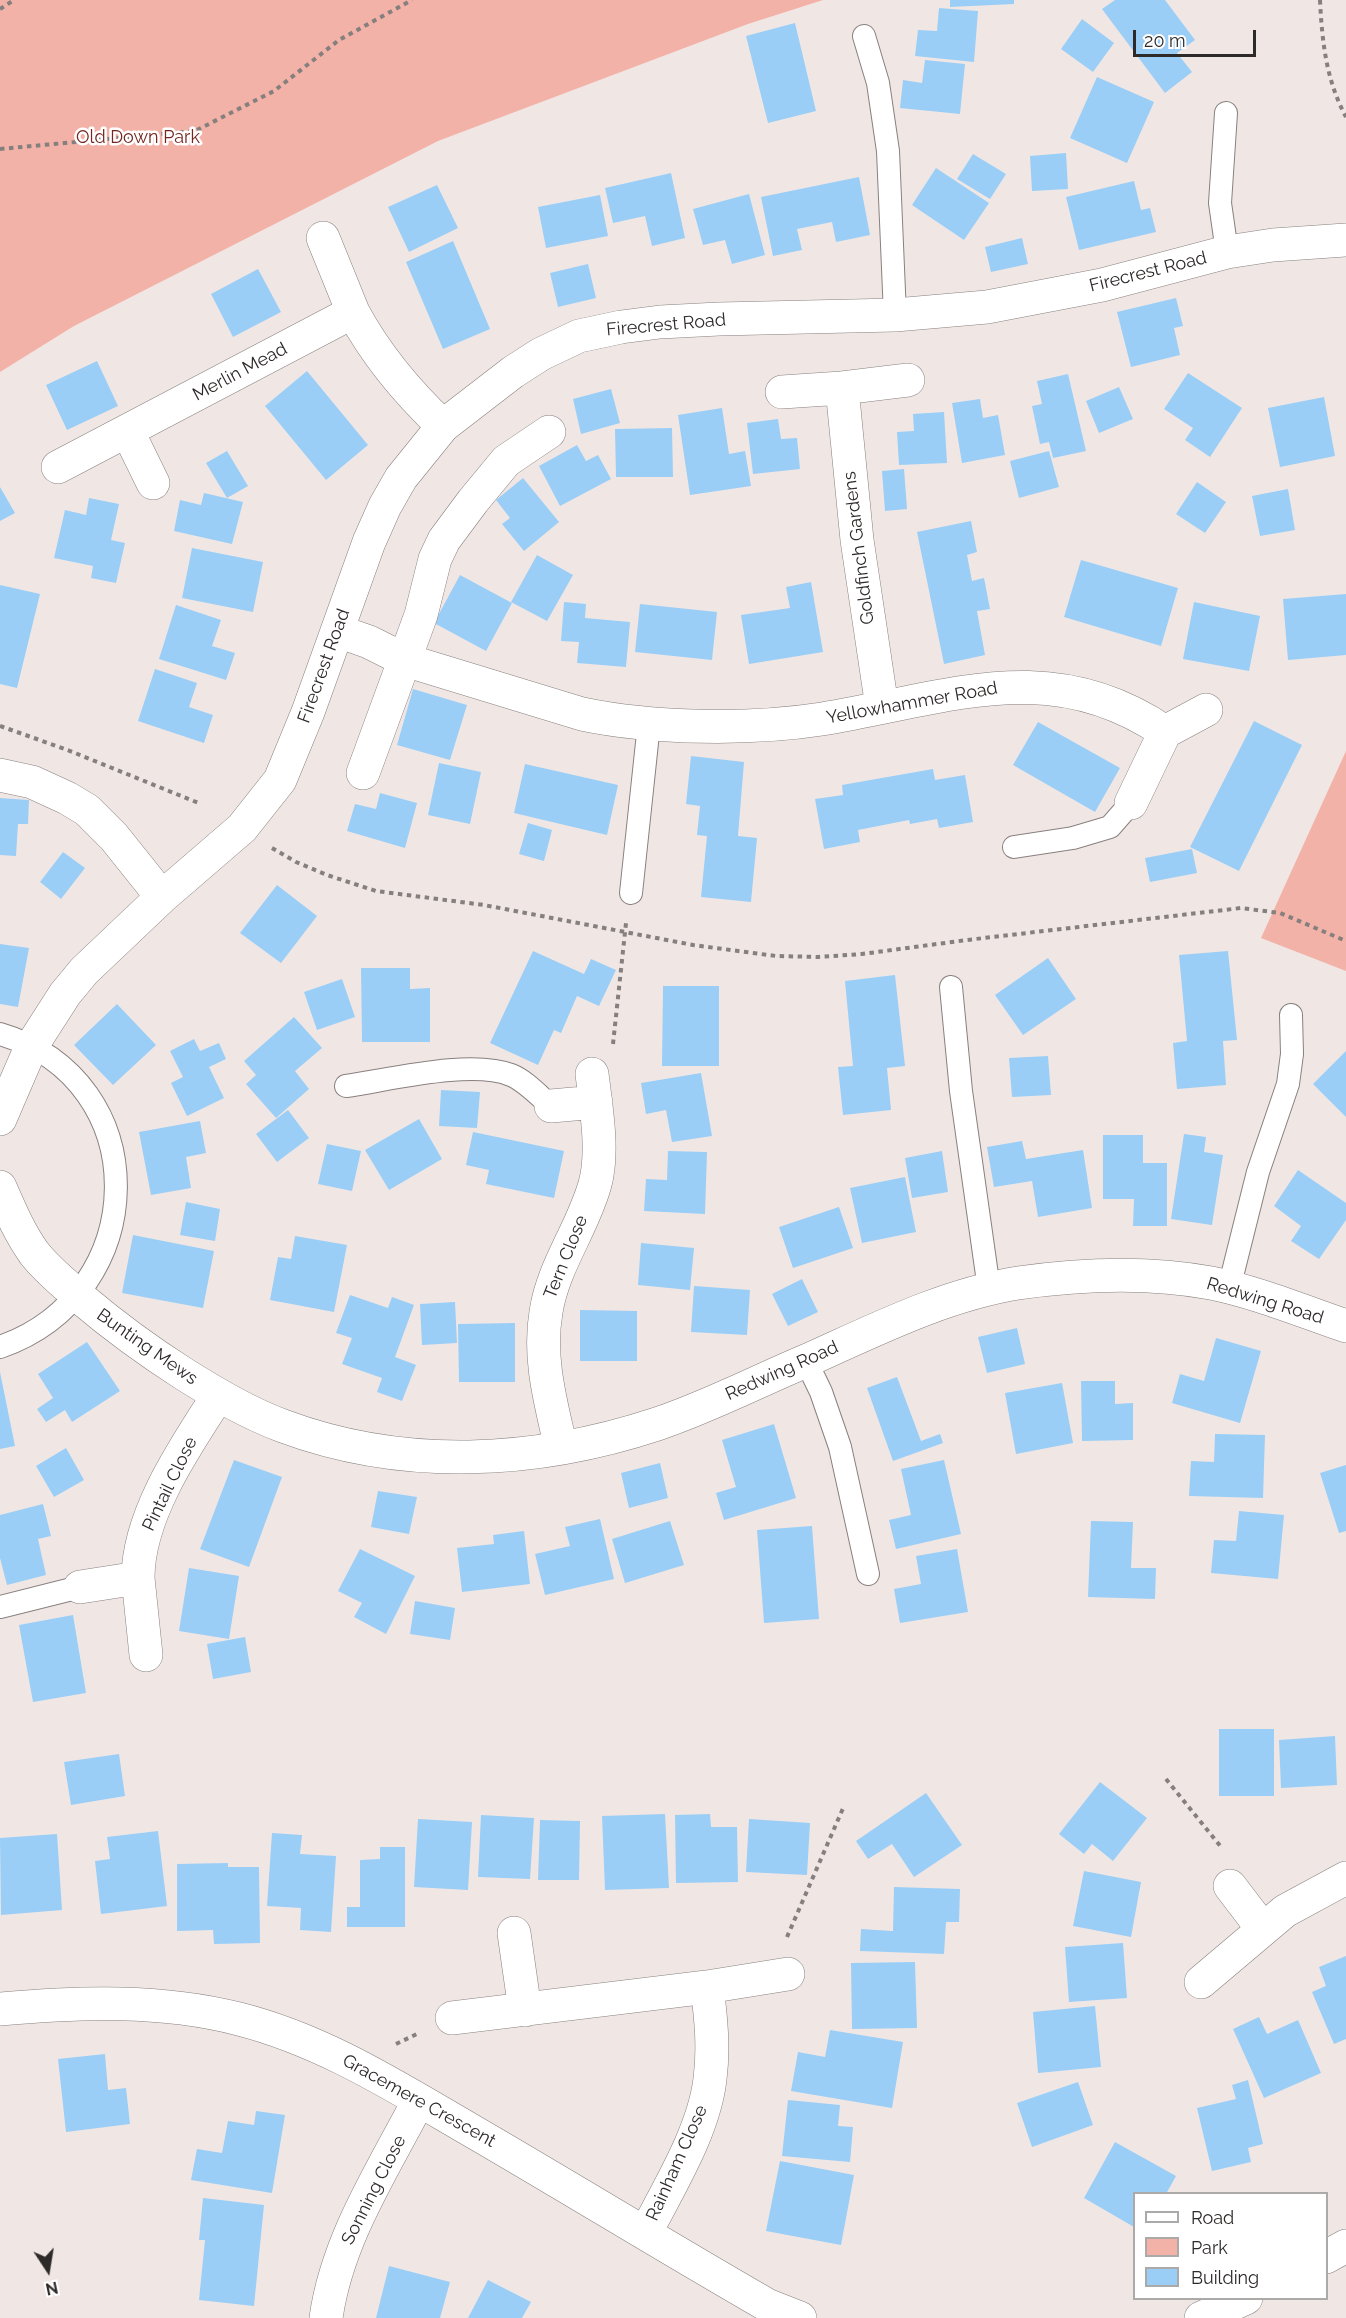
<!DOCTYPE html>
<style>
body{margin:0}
#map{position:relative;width:1346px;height:2318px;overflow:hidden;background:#f0e7e5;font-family:Raleway,sans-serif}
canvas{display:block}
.legend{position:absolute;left:1133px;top:2192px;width:195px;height:108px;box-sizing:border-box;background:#fff;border:2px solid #abaaa9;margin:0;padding:8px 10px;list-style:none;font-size:18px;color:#2d2a29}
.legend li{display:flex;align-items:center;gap:12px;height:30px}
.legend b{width:30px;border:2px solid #abaaa9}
.north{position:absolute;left:18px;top:2240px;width:60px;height:60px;-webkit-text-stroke:4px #fff;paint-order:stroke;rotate:168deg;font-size:16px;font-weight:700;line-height:24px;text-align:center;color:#2d2a29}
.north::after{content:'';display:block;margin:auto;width:21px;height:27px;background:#2d2a29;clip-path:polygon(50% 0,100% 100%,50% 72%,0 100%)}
.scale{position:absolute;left:1133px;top:30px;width:123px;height:27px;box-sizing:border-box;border:3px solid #2d2a29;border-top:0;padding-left:8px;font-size:18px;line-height:21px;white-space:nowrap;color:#2d2a29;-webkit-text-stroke:4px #fff;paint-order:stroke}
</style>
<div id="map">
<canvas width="1346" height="2318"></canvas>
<ul class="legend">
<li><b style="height:8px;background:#fff"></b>Road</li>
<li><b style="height:16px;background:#f3b2a8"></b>Park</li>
<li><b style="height:16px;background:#9acef6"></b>Building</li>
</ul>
<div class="north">N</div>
<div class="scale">20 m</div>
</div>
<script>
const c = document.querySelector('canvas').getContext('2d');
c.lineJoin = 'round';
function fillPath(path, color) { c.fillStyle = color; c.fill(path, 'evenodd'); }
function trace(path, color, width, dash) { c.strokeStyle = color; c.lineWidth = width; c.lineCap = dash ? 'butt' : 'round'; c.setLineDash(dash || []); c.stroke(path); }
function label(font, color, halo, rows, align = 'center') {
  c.font = font + ' Raleway,sans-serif'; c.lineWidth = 5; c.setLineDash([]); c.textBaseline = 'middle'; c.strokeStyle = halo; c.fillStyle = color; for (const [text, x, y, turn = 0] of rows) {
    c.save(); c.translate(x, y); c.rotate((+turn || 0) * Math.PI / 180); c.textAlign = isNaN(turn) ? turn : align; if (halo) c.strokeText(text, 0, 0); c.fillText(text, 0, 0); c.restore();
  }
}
const green = new Path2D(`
 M 0,0 L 823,0 L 748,24 L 438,141 L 74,326 L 0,372 Z
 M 1346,751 L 1346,971 L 1261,938 Z`);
const building = new Path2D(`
 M 950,0 L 1014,0 L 1014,4 L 950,7 Z
 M 1115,0 L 1165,0 L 1195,40 L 1177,53 L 1192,72 L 1165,93 L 1102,9 Z
 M 939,8 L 978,11 L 974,62 L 915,56 L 918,30 L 937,31 Z
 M 1082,19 L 1114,43 L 1093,72 L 1061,49 Z
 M 795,23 L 816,111 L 768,123 L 746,36 Z
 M 925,60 L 965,64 L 960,114 L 900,108 L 903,80 L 922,83 Z
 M 1097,77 L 1154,102 L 1127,163 L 1070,138 Z
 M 1066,153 L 1068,189 L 1032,191 L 1030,156 Z
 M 973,154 L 1006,174 L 990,199 L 957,179 Z
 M 936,168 L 989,203 L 964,240 L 912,205 Z
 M 671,173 L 685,238 L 652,246 L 645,216 L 613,223 L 605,188 Z
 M 859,177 L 870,235 L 836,242 L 832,222 L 797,229 L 802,250 L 773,256 L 761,197 Z
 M 1134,181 L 1141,210 L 1150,208 L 1156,232 L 1079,250 L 1066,197 Z
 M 437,185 L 458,228 L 409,252 L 388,207 Z
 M 749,194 L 765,255 L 732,264 L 725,240 L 703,245 L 693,209 Z
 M 600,195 L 608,236 L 546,248 L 538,207 Z
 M 1022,238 L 1028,264 L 991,272 L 985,247 Z
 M 453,241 L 490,329 L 443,349 L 406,262 Z
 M 588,264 L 596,298 L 558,307 L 550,273 Z
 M 258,269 L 281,312 L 233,337 L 211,294 Z
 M 1176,298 L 1183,326 L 1174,328 L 1180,355 L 1131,367 L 1117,312 Z
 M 97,361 L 118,406 L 67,430 L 46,385 Z
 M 307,371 L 368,445 L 326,480 L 265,406 Z
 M 1188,373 L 1242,408 L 1210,457 L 1185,440 L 1193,428 L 1164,409 Z
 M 1068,374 L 1086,451 L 1053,458 L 1049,442 L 1040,444 L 1032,406 L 1042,404 L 1037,381 Z
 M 1119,387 L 1133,419 L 1099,433 L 1086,401 Z
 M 611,389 L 620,423 L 581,434 L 573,399 Z
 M 1324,397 L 1335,456 L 1280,467 L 1268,408 Z
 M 980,399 L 983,418 L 998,415 L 1005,455 L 962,463 L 952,403 Z
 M 722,408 L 729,454 L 745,451 L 751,486 L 690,495 L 678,415 Z
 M 944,412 L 947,463 L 899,465 L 897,432 L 914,431 L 913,414 Z
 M 778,419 L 781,439 L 797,438 L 800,469 L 753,474 L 747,423 Z
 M 672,428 L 673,477 L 616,477 L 615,429 Z
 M 577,445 L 586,461 L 598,455 L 611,479 L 560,506 L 539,466 Z
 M 227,451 L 248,486 L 227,498 L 206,463 Z
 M 1049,451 L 1059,487 L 1019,498 L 1010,461 Z
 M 904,469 L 907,509 L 885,511 L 882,471 Z
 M 523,478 L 559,522 L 524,551 L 502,524 L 510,518 L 496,500 Z
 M 1197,482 L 1226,502 L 1205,533 L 1176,514 Z
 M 0,487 L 15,513 L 0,521 Z
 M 1288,489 L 1295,530 L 1260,536 L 1252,496 Z
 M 204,493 L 243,502 L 232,544 L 174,531 L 180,500 L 201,505 Z
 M 89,498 L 119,504 L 111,540 L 125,543 L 116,583 L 91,578 L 93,566 L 54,558 L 65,510 L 86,515 Z
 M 971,521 L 977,552 L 967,555 L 972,581 L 984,578 L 990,609 L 977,611 L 985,655 L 944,664 L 917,532 Z
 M 192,548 L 263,562 L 253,612 L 182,598 Z
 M 537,555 L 573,575 L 547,621 L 511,602 Z
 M 1081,560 L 1178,588 L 1161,646 L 1064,617 Z
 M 460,575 L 512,603 L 486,651 L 434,623 Z
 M 811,582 L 823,652 L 749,664 L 741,615 L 790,608 L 786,587 Z
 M 0,585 L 40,594 L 17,688 L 0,684 Z
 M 1346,594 L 1346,655 L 1288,660 L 1283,599 Z
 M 564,602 L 586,604 L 585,618 L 630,622 L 626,667 L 577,663 L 579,642 L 561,641 Z
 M 1194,602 L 1260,616 L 1249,671 L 1183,659 Z
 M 640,604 L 717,612 L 712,660 L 635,652 Z
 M 176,605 L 221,620 L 212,646 L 235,653 L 226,680 L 159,659 Z
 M 155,669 L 197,683 L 189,707 L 213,715 L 204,743 L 138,721 Z
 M 413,689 L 467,705 L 450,760 L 397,745 Z
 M 1254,721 L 1302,745 L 1239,871 L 1190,847 Z
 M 1038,722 L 1120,768 L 1095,812 L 1013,765 Z
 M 691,756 L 744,762 L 738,836 L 757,838 L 751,902 L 701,897 L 707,836 L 697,835 L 700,806 L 686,804 Z
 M 439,763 L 481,772 L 470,824 L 428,815 Z
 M 525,764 L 618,785 L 607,835 L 514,813 Z
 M 933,769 L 935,780 L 965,775 L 973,822 L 939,828 L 937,819 L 910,824 L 909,820 L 858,830 L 860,842 L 824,849 L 815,799 L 843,795 L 842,785 Z
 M 380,793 L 417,803 L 405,848 L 347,831 L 355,804 L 376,809 Z
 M 0,798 L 29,800 L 28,824 L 18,824 L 16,856 L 0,855 Z
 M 528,823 L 552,830 L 544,861 L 519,854 Z
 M 1192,849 L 1197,873 L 1150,882 L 1145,858 Z
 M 63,852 L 85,868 L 61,899 L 40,882 Z
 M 277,885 L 317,916 L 281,963 L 240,933 Z
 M 0,944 L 29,948 L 18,1007 L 0,1004 Z
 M 533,951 L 584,974 L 591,959 L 616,970 L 599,1006 L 577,996 L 561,1033 L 554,1030 L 538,1065 L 490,1043 Z
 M 1228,951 L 1237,1040 L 1223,1041 L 1226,1085 L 1177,1089 L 1173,1043 L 1187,1041 L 1179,955 Z
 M 1048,958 L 1076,999 L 1023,1035 L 995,995 Z
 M 361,968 L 410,968 L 410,989 L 430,988 L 430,1042 L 362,1042 Z
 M 895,975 L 905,1066 L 887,1068 L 891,1110 L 843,1115 L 838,1067 L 853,1066 L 845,981 Z
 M 342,979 L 355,1017 L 317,1030 L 304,992 Z
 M 663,986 L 719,986 L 719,1066 L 662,1066 Z
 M 117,1004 L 156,1045 L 113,1085 L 74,1045 Z
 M 294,1017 L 322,1048 L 295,1071 L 309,1089 L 276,1118 L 246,1084 L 256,1075 L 244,1061 Z
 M 194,1039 L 200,1051 L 219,1043 L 226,1059 L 209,1067 L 224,1098 L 187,1116 L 171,1083 L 183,1077 L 170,1051 Z
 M 1346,1051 L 1346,1117 L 1313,1084 Z
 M 1048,1056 L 1051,1095 L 1012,1097 L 1009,1058 Z
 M 701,1073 L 712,1136 L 672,1142 L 666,1110 L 646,1114 L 641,1083 Z
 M 441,1090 L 480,1092 L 477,1128 L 439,1126 Z
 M 288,1110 L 309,1138 L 277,1162 L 256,1134 Z
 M 419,1119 L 442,1159 L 389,1190 L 365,1150 Z
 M 200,1121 L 206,1153 L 186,1157 L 191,1188 L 151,1195 L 139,1132 Z
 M 473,1132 L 564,1151 L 554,1198 L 486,1184 L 489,1170 L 466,1165 Z
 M 1184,1134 L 1206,1137 L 1204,1152 L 1223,1155 L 1212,1225 L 1171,1219 Z
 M 1103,1135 L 1143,1135 L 1143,1163 L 1167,1163 L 1167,1226 L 1133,1226 L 1134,1199 L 1103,1199 Z
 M 1022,1141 L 1026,1159 L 1083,1150 L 1092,1208 L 1038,1217 L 1032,1181 L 994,1187 L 987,1147 Z
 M 327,1144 L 361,1151 L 352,1191 L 318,1184 Z
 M 668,1151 L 707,1152 L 705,1214 L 644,1211 L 646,1179 L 667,1180 Z
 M 942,1151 L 948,1192 L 912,1198 L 905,1158 Z
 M 1298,1170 L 1346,1203 L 1346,1220 L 1319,1259 L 1291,1241 L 1301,1226 L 1274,1206 Z
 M 905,1177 L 916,1232 L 862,1243 L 850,1188 Z
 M 186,1202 L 220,1209 L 215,1241 L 180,1235 Z
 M 839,1207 L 853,1248 L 793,1268 L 779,1227 Z
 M 133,1235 L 214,1251 L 203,1308 L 122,1293 Z
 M 295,1236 L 347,1245 L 334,1312 L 270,1300 L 278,1257 L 291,1259 Z
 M 641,1243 L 694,1248 L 690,1290 L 638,1285 Z
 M 802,1279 L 818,1312 L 788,1326 L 772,1294 Z
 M 694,1286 L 750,1290 L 747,1335 L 691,1332 Z
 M 350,1295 L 388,1308 L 392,1297 L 414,1305 L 395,1357 L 416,1365 L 402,1401 L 377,1392 L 382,1378 L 342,1364 L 352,1338 L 336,1333 Z
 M 455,1302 L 457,1343 L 422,1345 L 420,1304 Z
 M 580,1310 L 637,1311 L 637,1361 L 580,1361 Z
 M 515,1323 L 515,1382 L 459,1382 L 458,1324 Z
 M 1017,1328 L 1025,1364 L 987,1373 L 978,1337 Z
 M 1216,1338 L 1261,1351 L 1240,1423 L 1172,1403 L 1180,1374 L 1204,1381 Z
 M 87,1342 L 120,1391 L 72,1422 L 65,1410 L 46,1422 L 37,1409 L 53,1398 L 38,1374 Z
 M 0,1372 L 15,1446 L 0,1449 Z
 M 897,1377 L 921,1441 L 940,1434 L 943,1443 L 893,1461 L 867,1388 Z
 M 1081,1381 L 1115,1381 L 1115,1404 L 1133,1403 L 1133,1440 L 1082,1441 Z
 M 1062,1383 L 1073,1443 L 1016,1454 L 1005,1393 Z
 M 774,1424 L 796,1498 L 724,1520 L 716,1493 L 736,1487 L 722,1440 Z
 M 1215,1434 L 1265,1435 L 1263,1498 L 1189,1496 L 1191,1461 L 1214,1462 Z
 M 66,1448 L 84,1480 L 54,1497 L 36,1466 Z
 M 234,1460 L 282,1477 L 249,1567 L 200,1549 Z
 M 944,1460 L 961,1534 L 896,1549 L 889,1520 L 911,1515 L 901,1469 Z
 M 660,1463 L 668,1498 L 629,1508 L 621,1473 Z
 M 1346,1465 L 1346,1531 L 1339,1533 L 1320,1473 Z
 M 378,1491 L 417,1497 L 409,1534 L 371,1527 Z
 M 43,1504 L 51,1536 L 38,1539 L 46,1575 L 7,1585 L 0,1558 L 0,1515 Z
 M 1239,1511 L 1284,1515 L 1278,1579 L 1211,1573 L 1214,1540 L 1236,1541 Z
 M 600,1519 L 614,1579 L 545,1595 L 535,1554 L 570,1546 L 565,1527 Z
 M 670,1521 L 684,1565 L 625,1583 L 612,1539 Z
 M 1091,1521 L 1133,1522 L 1131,1568 L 1156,1568 L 1155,1599 L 1088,1597 Z
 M 812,1526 L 819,1619 L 764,1623 L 757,1530 Z
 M 524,1531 L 530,1584 L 462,1592 L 457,1548 L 494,1544 L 493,1535 Z
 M 360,1549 L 415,1576 L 386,1634 L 354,1617 L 362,1603 L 338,1591 Z
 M 957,1549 L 968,1612 L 900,1623 L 894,1589 L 921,1584 L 916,1556 Z
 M 189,1568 L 239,1576 L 229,1639 L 179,1631 Z
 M 415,1601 L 455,1608 L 450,1640 L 410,1634 Z
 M 73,1615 L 86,1693 L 33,1702 L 19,1625 Z
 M 245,1637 L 251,1672 L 213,1679 L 207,1644 Z
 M 1219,1729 L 1274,1729 L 1274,1796 L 1219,1796 Z
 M 1335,1736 L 1337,1785 L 1281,1788 L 1279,1740 Z
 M 119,1754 L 125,1796 L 71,1805 L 64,1762 Z
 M 1100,1782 L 1147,1818 L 1113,1861 L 1092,1844 L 1084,1854 L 1059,1834 Z
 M 926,1793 L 962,1845 L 914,1877 L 892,1844 L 868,1859 L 856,1841 Z
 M 665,1814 L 669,1888 L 605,1890 L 602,1816 Z
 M 710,1814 L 711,1827 L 737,1827 L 738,1882 L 676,1883 L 675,1815 Z
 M 481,1815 L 534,1818 L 530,1879 L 478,1877 Z
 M 418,1819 L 472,1822 L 468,1890 L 414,1887 Z
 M 749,1819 L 810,1823 L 807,1875 L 746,1872 Z
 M 540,1820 L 580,1821 L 579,1880 L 538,1880 Z
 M 158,1831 L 167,1906 L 101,1914 L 95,1861 L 110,1859 L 107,1837 Z
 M 272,1833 L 302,1835 L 300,1854 L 336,1856 L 331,1932 L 300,1930 L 301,1908 L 267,1906 Z
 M 57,1834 L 62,1910 L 1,1915 L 0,1838 Z
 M 380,1847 L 405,1847 L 405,1927 L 347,1927 L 347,1907 L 360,1907 L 360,1860 L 380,1859 Z
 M 228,1863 L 228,1867 L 259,1867 L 260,1943 L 214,1944 L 213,1930 L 177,1931 L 177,1864 Z
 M 1084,1871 L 1141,1882 L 1131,1937 L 1073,1926 Z
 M 894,1887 L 960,1889 L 959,1922 L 946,1922 L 944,1954 L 860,1951 L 861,1929 L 893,1931 Z
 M 1123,1943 L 1127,1998 L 1069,2002 L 1065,1947 Z
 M 1346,1956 L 1346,2039 L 1334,2044 L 1312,1992 L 1326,1986 L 1319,1967 Z
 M 915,1962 L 917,2028 L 852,2029 L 851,1963 Z
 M 1095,2006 L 1101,2067 L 1038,2073 L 1033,2012 Z
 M 1259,2017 L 1267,2034 L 1298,2020 L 1321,2073 L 1264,2098 L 1233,2029 Z
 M 830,2030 L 903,2042 L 892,2108 L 791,2091 L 798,2052 L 825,2057 Z
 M 105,2054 L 108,2090 L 126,2088 L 130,2124 L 66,2132 L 58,2059 Z
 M 1248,2080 L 1263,2144 L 1248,2148 L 1251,2162 L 1212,2171 L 1197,2108 L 1236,2099 L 1232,2085 Z
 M 1078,2082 L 1093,2125 L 1032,2147 L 1017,2103 Z
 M 788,2100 L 840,2105 L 838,2126 L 853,2127 L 850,2162 L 782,2156 Z
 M 256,2111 L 285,2115 L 272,2193 L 191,2180 L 197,2149 L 222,2153 L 228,2121 L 254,2125 Z
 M 1115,2142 L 1176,2176 L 1166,2194 L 1134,2194 L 1134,2227 L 1084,2198 Z
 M 780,2161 L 854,2175 L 841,2245 L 766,2231 Z
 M 203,2198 L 264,2205 L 254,2306 L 199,2300 L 205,2240 L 199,2240 Z
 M 389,2266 L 450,2282 L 440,2318 L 376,2318 Z
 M 488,2280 L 531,2302 L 522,2318 L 468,2318 Z`);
const path = new Path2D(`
 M 1320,0 C 1322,41 1326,80 1346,117
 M 0,9 L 14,0
 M 0,149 L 195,131 L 274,91 L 339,40 L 412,0
 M 0,726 L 65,749 L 201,804
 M 272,848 L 296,862 L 327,875 L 376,891 L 484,905 L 693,945 L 776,956 L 818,957 L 862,954 L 967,940 L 1241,908 L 1280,913 L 1346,941
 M 613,1044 L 626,923
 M 1166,1779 L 1222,1848
 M 787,1937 L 844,1806
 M 396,2044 L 419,2033`);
const service = new Path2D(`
 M 864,36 L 878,83 L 888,151 L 895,315
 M 1226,113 L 1220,203 L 1227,252
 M 1014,847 L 1073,838 L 1110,827 L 1131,803
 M 631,893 L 649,724
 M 951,987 L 961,1091 L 989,1289
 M 0,1034 C 157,1080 152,1294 0,1347
 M 346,1086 C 389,1080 471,1059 511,1075 C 526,1081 539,1096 551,1106
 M 1229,1288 L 1258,1172 L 1288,1084 L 1292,1054 L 1291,1015
 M 806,1361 L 821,1392 L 840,1447 L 868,1574
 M 0,1607 L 80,1587`);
const minor = new Path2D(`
 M 323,238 L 353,312
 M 842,388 L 857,540 L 882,707
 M 782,392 L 842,388 L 908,380
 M 128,432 L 153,483
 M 58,467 L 353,312 C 376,355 408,393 443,426
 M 338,631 L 369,642 L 405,660 L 582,714 C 653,729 751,730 822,719 C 946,699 1050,653 1165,732 L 1131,803
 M 1165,732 L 1206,710
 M 363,773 L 421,615 L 435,559 L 444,540 L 473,501 L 506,461 L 549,432
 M 0,775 L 32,782 L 67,798 L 87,810 L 114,837 L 162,897
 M 551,1106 L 596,1102
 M 0,1119 L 31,1047 L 65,994 L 84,971 L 162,897 L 242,828 L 280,780 L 308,712 L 369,542 L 385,506 L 401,478 L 443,426 L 513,372 L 541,354 L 579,336 L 621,327 L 660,322 L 719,319 L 895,315 L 987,307 L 1102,285 L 1227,252 L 1273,245 L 1346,240
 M 0,1187 C 10,1210 19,1232 34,1253 C 48,1271 65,1284 82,1299 C 115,1327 148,1351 184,1374 C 216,1394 248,1413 283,1426 C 404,1471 536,1464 657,1424 C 708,1407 758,1381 808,1360 C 875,1330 944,1295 1018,1283 C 1081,1274 1147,1271 1211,1283 C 1256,1292 1302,1311 1346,1326
 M 561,1448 C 551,1403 538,1359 546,1312 C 553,1266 583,1228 595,1184 C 604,1152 596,1107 592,1074
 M 80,1587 L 138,1578
 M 146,1655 L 138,1578 C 138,1515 185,1447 218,1396
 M 1230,1886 L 1262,1928
 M 514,1933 L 525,2010
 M 1201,1982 L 1285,1911 L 1346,1878
 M 0,2009 C 79,2002 161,1999 239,2019 C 322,2040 393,2085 467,2128 C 567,2186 666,2247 767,2305 L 800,2318
 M 452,2018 L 707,1987 L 788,1974
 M 646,2232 C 669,2187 704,2131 710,2079 C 714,2048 711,2018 707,1987
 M 1326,2257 L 1346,2246
 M 326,2318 C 337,2239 383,2170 419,2100
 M 1201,2318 L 1246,2298`);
const parkNames = [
 ["Old Down Park",138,138]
];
const streetNames = [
 ["Firecrest Road",1148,272,-14],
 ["Firecrest Road",666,325,-5],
 ["Merlin Mead",240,372,-28],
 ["Goldfinch Gardens",859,548,-97],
 ["Firecrest Road",324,666,-70],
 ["Yellowhammer Road",912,703,-10],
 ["Tern Close",566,1257,-68],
 ["Redwing Road",1265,1301,17],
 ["Bunting Mews",147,1347,35],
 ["Redwing Road",782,1371,-24],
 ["Pintail Close",170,1484,-64],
 ["Gracemere Crescent",419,2101,29],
 ["Rainham Close",677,2163,-66],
 ["Sonning Close",374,2190,-63]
];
fillPath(green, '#f3b2a8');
fillPath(building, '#9acef6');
trace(service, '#88807f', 24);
trace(minor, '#88807f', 34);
trace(path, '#857f7e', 4, [4.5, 4.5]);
trace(service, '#fff', 22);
trace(minor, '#fff', 33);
label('18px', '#732720', '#fff', parkNames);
label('18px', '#2d2a29', '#fff', streetNames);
</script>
